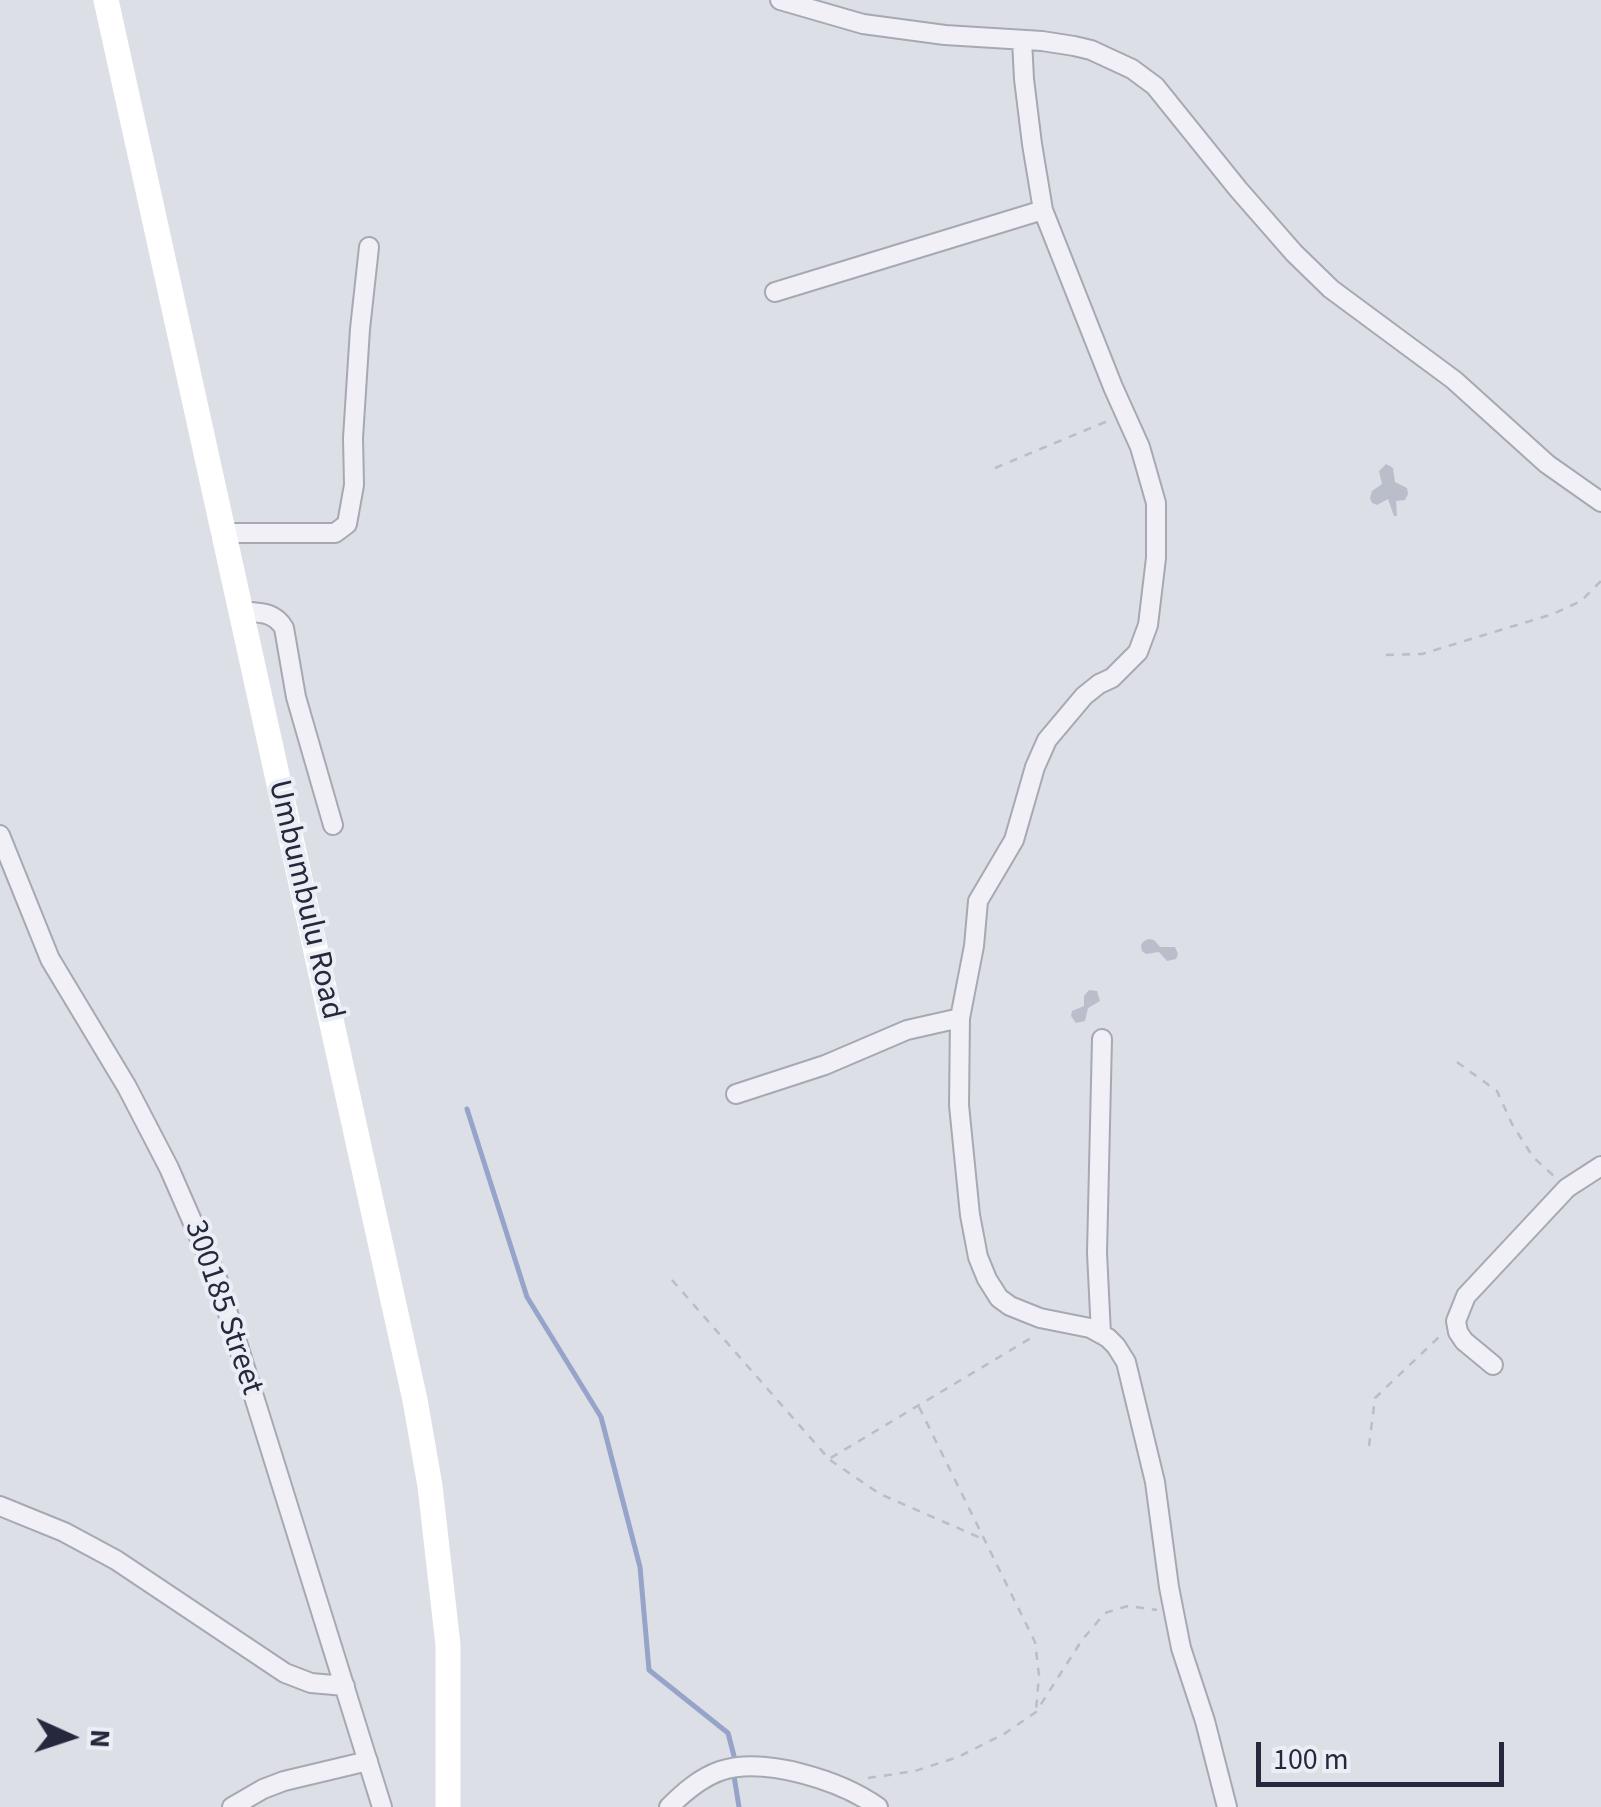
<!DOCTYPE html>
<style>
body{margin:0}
#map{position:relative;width:1601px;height:1807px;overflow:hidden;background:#dddfe7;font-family:"Source Sans 3",sans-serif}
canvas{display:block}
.north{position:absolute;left:20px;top:1687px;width:100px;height:100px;-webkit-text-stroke:8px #eceef5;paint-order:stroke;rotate:93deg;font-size:28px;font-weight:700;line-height:40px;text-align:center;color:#26293e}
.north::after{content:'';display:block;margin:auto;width:35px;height:45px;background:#26293e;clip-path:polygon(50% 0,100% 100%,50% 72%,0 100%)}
.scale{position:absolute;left:1256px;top:1742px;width:248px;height:45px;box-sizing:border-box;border:5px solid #26293e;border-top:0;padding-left:12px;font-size:30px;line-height:35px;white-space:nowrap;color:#26293e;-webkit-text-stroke:8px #eceef5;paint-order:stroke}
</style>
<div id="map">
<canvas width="1601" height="1807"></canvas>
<div class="north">N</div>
<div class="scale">100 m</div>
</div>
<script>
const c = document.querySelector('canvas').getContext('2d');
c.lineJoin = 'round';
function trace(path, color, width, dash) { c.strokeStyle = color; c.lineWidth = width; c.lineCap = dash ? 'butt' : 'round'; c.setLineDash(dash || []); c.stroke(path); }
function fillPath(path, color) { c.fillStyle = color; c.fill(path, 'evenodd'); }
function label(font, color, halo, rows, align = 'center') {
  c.font = font + ' "Source Sans 3",sans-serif'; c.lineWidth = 8; c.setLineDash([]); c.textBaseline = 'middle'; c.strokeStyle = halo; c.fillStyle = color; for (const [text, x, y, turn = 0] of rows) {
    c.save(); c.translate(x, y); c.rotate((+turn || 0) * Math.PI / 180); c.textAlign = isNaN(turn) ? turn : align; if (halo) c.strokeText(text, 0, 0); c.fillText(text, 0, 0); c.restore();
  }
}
const stream = new Path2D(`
 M 467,1109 L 527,1297 L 601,1417 L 640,1567 L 649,1670 L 728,1733 L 734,1756
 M 734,1776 L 739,1807`);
const building = new Path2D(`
 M 1386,464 L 1393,468 L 1395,482 L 1407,488 L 1408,494 L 1405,500 L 1396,501 L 1397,516 L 1394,516 L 1388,499 L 1377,505 L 1372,503 L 1370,498 L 1372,491 L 1382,484 L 1379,471 Z
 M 1149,939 L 1154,940 L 1160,947 L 1175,947 L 1178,954 L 1176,959 L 1167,961 L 1159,952 L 1146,954 L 1142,951 L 1141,945 L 1144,941 Z
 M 1089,990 L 1097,991 L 1100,1001 L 1088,1008 L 1085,1021 L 1076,1023 L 1071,1016 L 1072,1011 L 1084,1006 L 1084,996 Z`);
const path = new Path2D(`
 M 995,468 L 1110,420
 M 1386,655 L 1422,654 L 1553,614 L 1581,601 L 1601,581
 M 1457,1062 L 1497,1091 L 1512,1124 L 1533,1157 L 1555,1177
 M 672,1280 L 829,1459 L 1036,1335
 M 919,1407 L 1035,1642 L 1039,1675 L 1036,1711
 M 1369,1446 L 1375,1398 L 1440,1336
 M 830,1460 L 880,1494 L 983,1539
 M 868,1778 L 915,1771 L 958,1757 L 1004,1734 L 1036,1712 L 1082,1640 L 1105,1613 L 1128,1606 L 1157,1610`);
const street = new Path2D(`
 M 780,0 L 863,24 L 945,35 L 1042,41 L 1074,46 L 1091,50 L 1132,69 L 1155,86 L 1238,189 L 1294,253 L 1331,289 L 1454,380 L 1547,464 L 1601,502
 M 1022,40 L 1024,79 L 1032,144 L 1043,210 L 1113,387 L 1140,447 L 1156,503 L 1156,558 L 1148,625 L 1138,652 L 1112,678 L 1099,684 L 1084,696 L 1047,740 L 1035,767 L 1014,840 L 978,901 L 974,946 L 960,1018 L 959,1105 L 970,1215 L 978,1257 L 987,1279 L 999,1298 L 1010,1306 L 1040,1318 L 1090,1328 L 1108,1338 L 1116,1346 L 1126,1362 L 1155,1482 L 1169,1587 L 1181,1648 L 1205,1721 L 1227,1807
 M 775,292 L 1043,210
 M 222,533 L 335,533 L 347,524 L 354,485 L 353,438 L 360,329 L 369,247
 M 240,611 C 259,613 274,611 284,628 L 296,697 L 333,825
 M 0,835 L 50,959 L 127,1087 L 169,1168 L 217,1278 L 382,1807
 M 736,1094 L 825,1065 L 907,1030 L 960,1018
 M 1101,1334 L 1097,1253 L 1102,1039
 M 1493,1365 L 1464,1341 L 1458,1332 L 1456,1321 L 1466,1296 L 1567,1188 L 1601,1166
 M 0,1506 L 64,1532 L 116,1560 L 285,1673 L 311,1683 L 345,1686
 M 232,1807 L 263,1789 L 284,1781 L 368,1761
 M 669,1807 C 684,1792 700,1778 720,1771 C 765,1756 841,1781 878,1807`);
const secondary = new Path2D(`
 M 106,0 L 415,1400 L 430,1486 L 448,1645 L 448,1807`);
const streetNames = [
 ["Umbumbulu Road",304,900,77],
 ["300185 Street",222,1308,71]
];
trace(stream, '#96a4c9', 5);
fillPath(building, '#babdca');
trace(street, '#a6a8b4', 22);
trace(path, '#bbbcc6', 2.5, [8, 8]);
trace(street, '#f0f0f6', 18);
trace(secondary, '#fff', 25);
label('32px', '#26293e', '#eceef5', streetNames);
</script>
